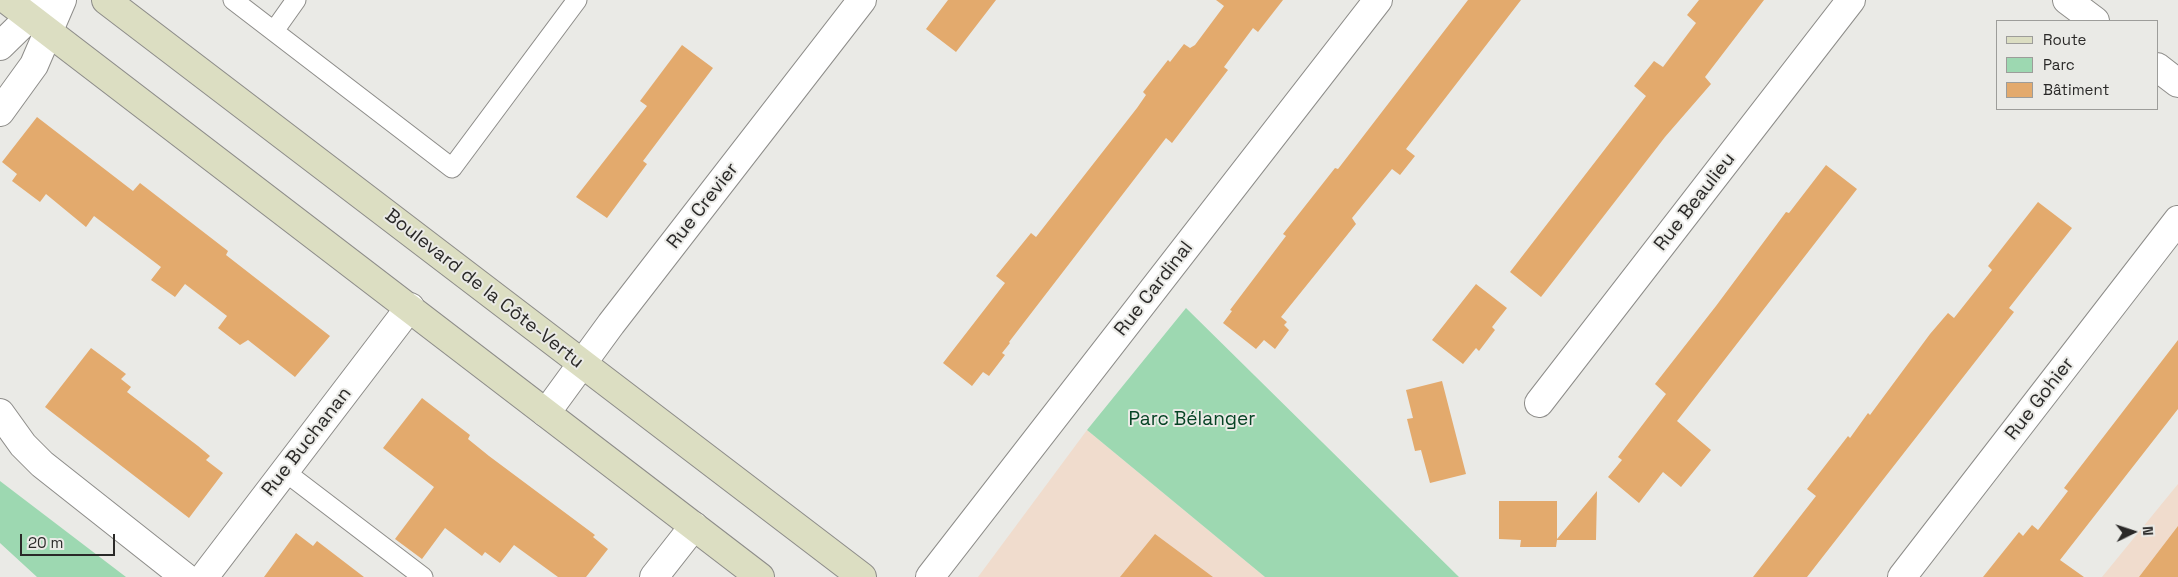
<!DOCTYPE html>
<meta charset="utf-8">
<style>
body{margin:0}
#map{position:relative;width:2178px;height:577px;overflow:hidden;background:#eaeae6;font-family:"Space Grotesk",sans-serif}
canvas{display:block}
.legend{position:absolute;left:1996px;top:20px;width:162px;height:90px;box-sizing:border-box;background:#eaeae6;border:1px solid #9d9d9a;margin:0;padding:6px 9px;list-style:none;font-size:15px;color:#2a2928}
.legend li{display:flex;align-items:center;gap:10px;height:25px}
.legend b{width:25px;border:1px solid #9d9d9a}
.north{position:absolute;left:2108px;top:507px;width:50px;height:50px;-webkit-text-stroke:4px #eaeae6;paint-order:stroke;rotate:86deg;font-size:14px;font-weight:700;line-height:20px;text-align:center;color:#2a2928}
.north::after{content:'';display:block;margin:auto;width:18px;height:22px;background:#2a2928;clip-path:polygon(50% 0,100% 100%,50% 72%,0 100%)}
.scale{position:absolute;left:20px;top:534px;width:95px;height:22px;box-sizing:border-box;border:2px solid #2a2928;border-top:0;padding-left:6px;font-size:15px;line-height:18px;white-space:nowrap;color:#2a2928;-webkit-text-stroke:4px #eaeae6;paint-order:stroke}
</style>
<div id="map">
<canvas width="2178" height="577"></canvas>
<ul class="legend">
<li><b style="height:6px;background:#dcdec2"></b>Route</li>
<li><b style="height:14px;background:#9dd8b1"></b>Parc</li>
<li><b style="height:14px;background:#e3aa6d"></b>Bâtiment</li>
</ul>
<div class="north">N</div>
<div class="scale">20 m</div>
</div>
<script>
const c = document.querySelector('canvas').getContext('2d');
c.lineJoin = 'round';
function fillPath(path, color) { c.fillStyle = color; c.fill(path, 'evenodd'); }
function trace(path, color, width, dash) { c.strokeStyle = color; c.lineWidth = width; c.lineCap = dash ? 'butt' : 'round'; c.setLineDash(dash || []); c.stroke(path); }
function label(font, color, halo, rows, align = 'center') {
  c.font = font + ' "Space Grotesk",sans-serif'; c.lineWidth = 4; c.setLineDash([]); c.textBaseline = 'middle'; c.strokeStyle = halo; c.fillStyle = color; for (const [text, x, y, turn = 0] of rows) {
    c.save(); c.translate(x, y); c.rotate((+turn || 0) * Math.PI / 180); c.textAlign = isNaN(turn) ? turn : align; if (halo) c.strokeText(text, 0, 0); c.fillText(text, 0, 0); c.restore();
  }
}
const commercial = new Path2D(`
 M 1087,430 L 1265,577 L 978,577 Z
 M 2178,484 L 2178,577 L 2102,577 Z`);
const green = new Path2D(`
 M 1186,308 L 1459,577 L 1265,577 L 1087,430 Z
 M 0,481 L 126,577 L 37,577 L 0,543 Z`);
const building = new Path2D(`
 M 948,0 L 996,0 L 956,52 L 926,29 Z
 M 1216,0 L 1283,0 L 1258,32 L 1253,28 L 1224,67 L 1228,70 L 1172,143 L 1166,138 L 1009,342 L 1010,343 L 1002,353 L 1005,355 L 989,376 L 983,372 L 972,386 L 943,363 L 1005,283 L 996,276 L 1031,233 L 1036,237 L 1137,108 L 1146,95 L 1143,92 L 1168,60 L 1170,62 L 1184,44 L 1190,48 L 1195,45 L 1224,6 Z
 M 1468,0 L 1521,0 L 1406,149 L 1415,156 L 1400,175 L 1392,169 L 1352,218 L 1356,224 L 1281,317 L 1287,322 L 1284,325 L 1289,330 L 1275,349 L 1264,340 L 1256,349 L 1223,323 L 1232,311 L 1230,310 L 1286,236 L 1283,234 L 1335,168 L 1338,169 Z
 M 1699,0 L 1764,0 L 1705,77 L 1711,84 L 1665,137 L 1541,297 L 1510,272 L 1646,96 L 1634,86 L 1654,61 L 1663,67 L 1696,23 L 1687,15 Z
 M 682,45 L 713,68 L 643,161 L 647,164 L 607,218 L 576,197 L 647,106 L 640,101 Z
 M 37,117 L 133,191 L 140,183 L 228,251 L 226,255 L 330,336 L 295,377 L 248,340 L 240,345 L 218,328 L 227,316 L 185,284 L 175,297 L 151,280 L 161,267 L 94,216 L 86,227 L 46,194 L 40,202 L 12,181 L 17,174 L 2,162 Z
 M 1826,165 L 1857,189 L 1677,421 L 1711,450 L 1681,487 L 1663,472 L 1639,503 L 1608,477 L 1622,460 L 1618,457 L 1666,394 L 1655,384 L 1716,306 L 1786,212 L 1789,213 Z
 M 2038,202 L 2072,228 L 2009,308 L 2014,312 L 1807,577 L 1753,577 L 1816,496 L 1807,489 L 1848,436 L 1850,438 L 1868,413 L 1870,415 L 1930,334 L 1948,313 L 1954,318 L 1992,270 L 1988,266 Z
 M 1476,284 L 1507,308 L 1492,327 L 1495,330 L 1479,351 L 1476,348 L 1463,364 L 1432,340 Z
 M 2178,340 L 2178,409 L 2060,560 L 2084,577 L 1983,577 L 2019,532 L 2023,536 L 2032,525 L 2038,530 L 2068,491 L 2064,488 Z
 M 91,348 L 126,374 L 121,379 L 131,387 L 127,392 L 198,446 L 210,456 L 206,460 L 223,473 L 189,518 L 45,407 Z
 M 1442,381 L 1466,474 L 1430,483 L 1421,450 L 1415,451 L 1407,419 L 1413,418 L 1406,390 Z
 M 422,398 L 470,435 L 468,439 L 489,456 L 595,535 L 593,537 L 608,549 L 586,577 L 558,577 L 514,545 L 500,563 L 485,552 L 482,556 L 445,528 L 422,559 L 395,539 L 434,487 L 383,448 Z
 M 1597,491 L 1596,540 L 1557,540 L 1556,547 L 1520,547 L 1521,540 L 1499,539 L 1499,501 L 1557,501 L 1557,539 Z
 M 2178,526 L 2178,577 L 2139,577 Z
 M 296,533 L 313,546 L 317,541 L 364,577 L 264,577 Z
 M 1155,534 L 1213,577 L 1120,577 Z`);
const service = new Path2D(`
 M 233,0 L 452,168 L 577,0
 M 274,31 L 296,0
 M 284,471 L 423,577`);
const minor = new Path2D(`
 M 1539,403 L 1851,0
 M 0,413 L 23,445 L 42,464 L 185,577
 M 546,413 L 611,324 L 862,0
 M 204,577 L 410,307
 M 654,577 L 694,526
 M 930,577 L 1378,0
 M 1902,577 L 2178,220`);
const tertiary = new Path2D(`
 M 2067,0 L 2095,21
 M 0,46 L 46,1
 M 2157,67 L 2178,83
 M 0,112 L 34,65 L 62,0`);
const secondary = new Path2D(`
 M 7,0 L 760,577
 M 106,0 L 862,577`);
const streetNames = [
 ["Rue Beaulieu",1695,202,-52],
 ["Rue Crevier",703,206,-52],
 ["Boulevard de la Côte-Vertu",484,289,38],
 ["Rue Cardinal",1154,289,-52],
 ["Rue Gohier",2040,399,-52],
 ["Rue Buchanan",307,442,-52]
];
const parkNames = [
 ["Parc Bélanger",1192,420]
];
fillPath(commercial, '#f0dccd');
fillPath(green, '#9dd8b1');
fillPath(building, '#e3aa6d');
trace(service, '#8d8c89', 21);
trace(minor, '#8d8c89', 30);
trace(tertiary, '#8d8c89', 30);
trace(secondary, '#8d8c89', 30);
trace(service, '#fff', 19);
trace(minor, '#fff', 28);
trace(tertiary, '#fff', 28);
trace(secondary, '#dcdec2', 28);
label('19px', '#2a2928', '#eaeae6', streetNames);
label('19px', '#064425', '#eaeae6', parkNames);
</script>
